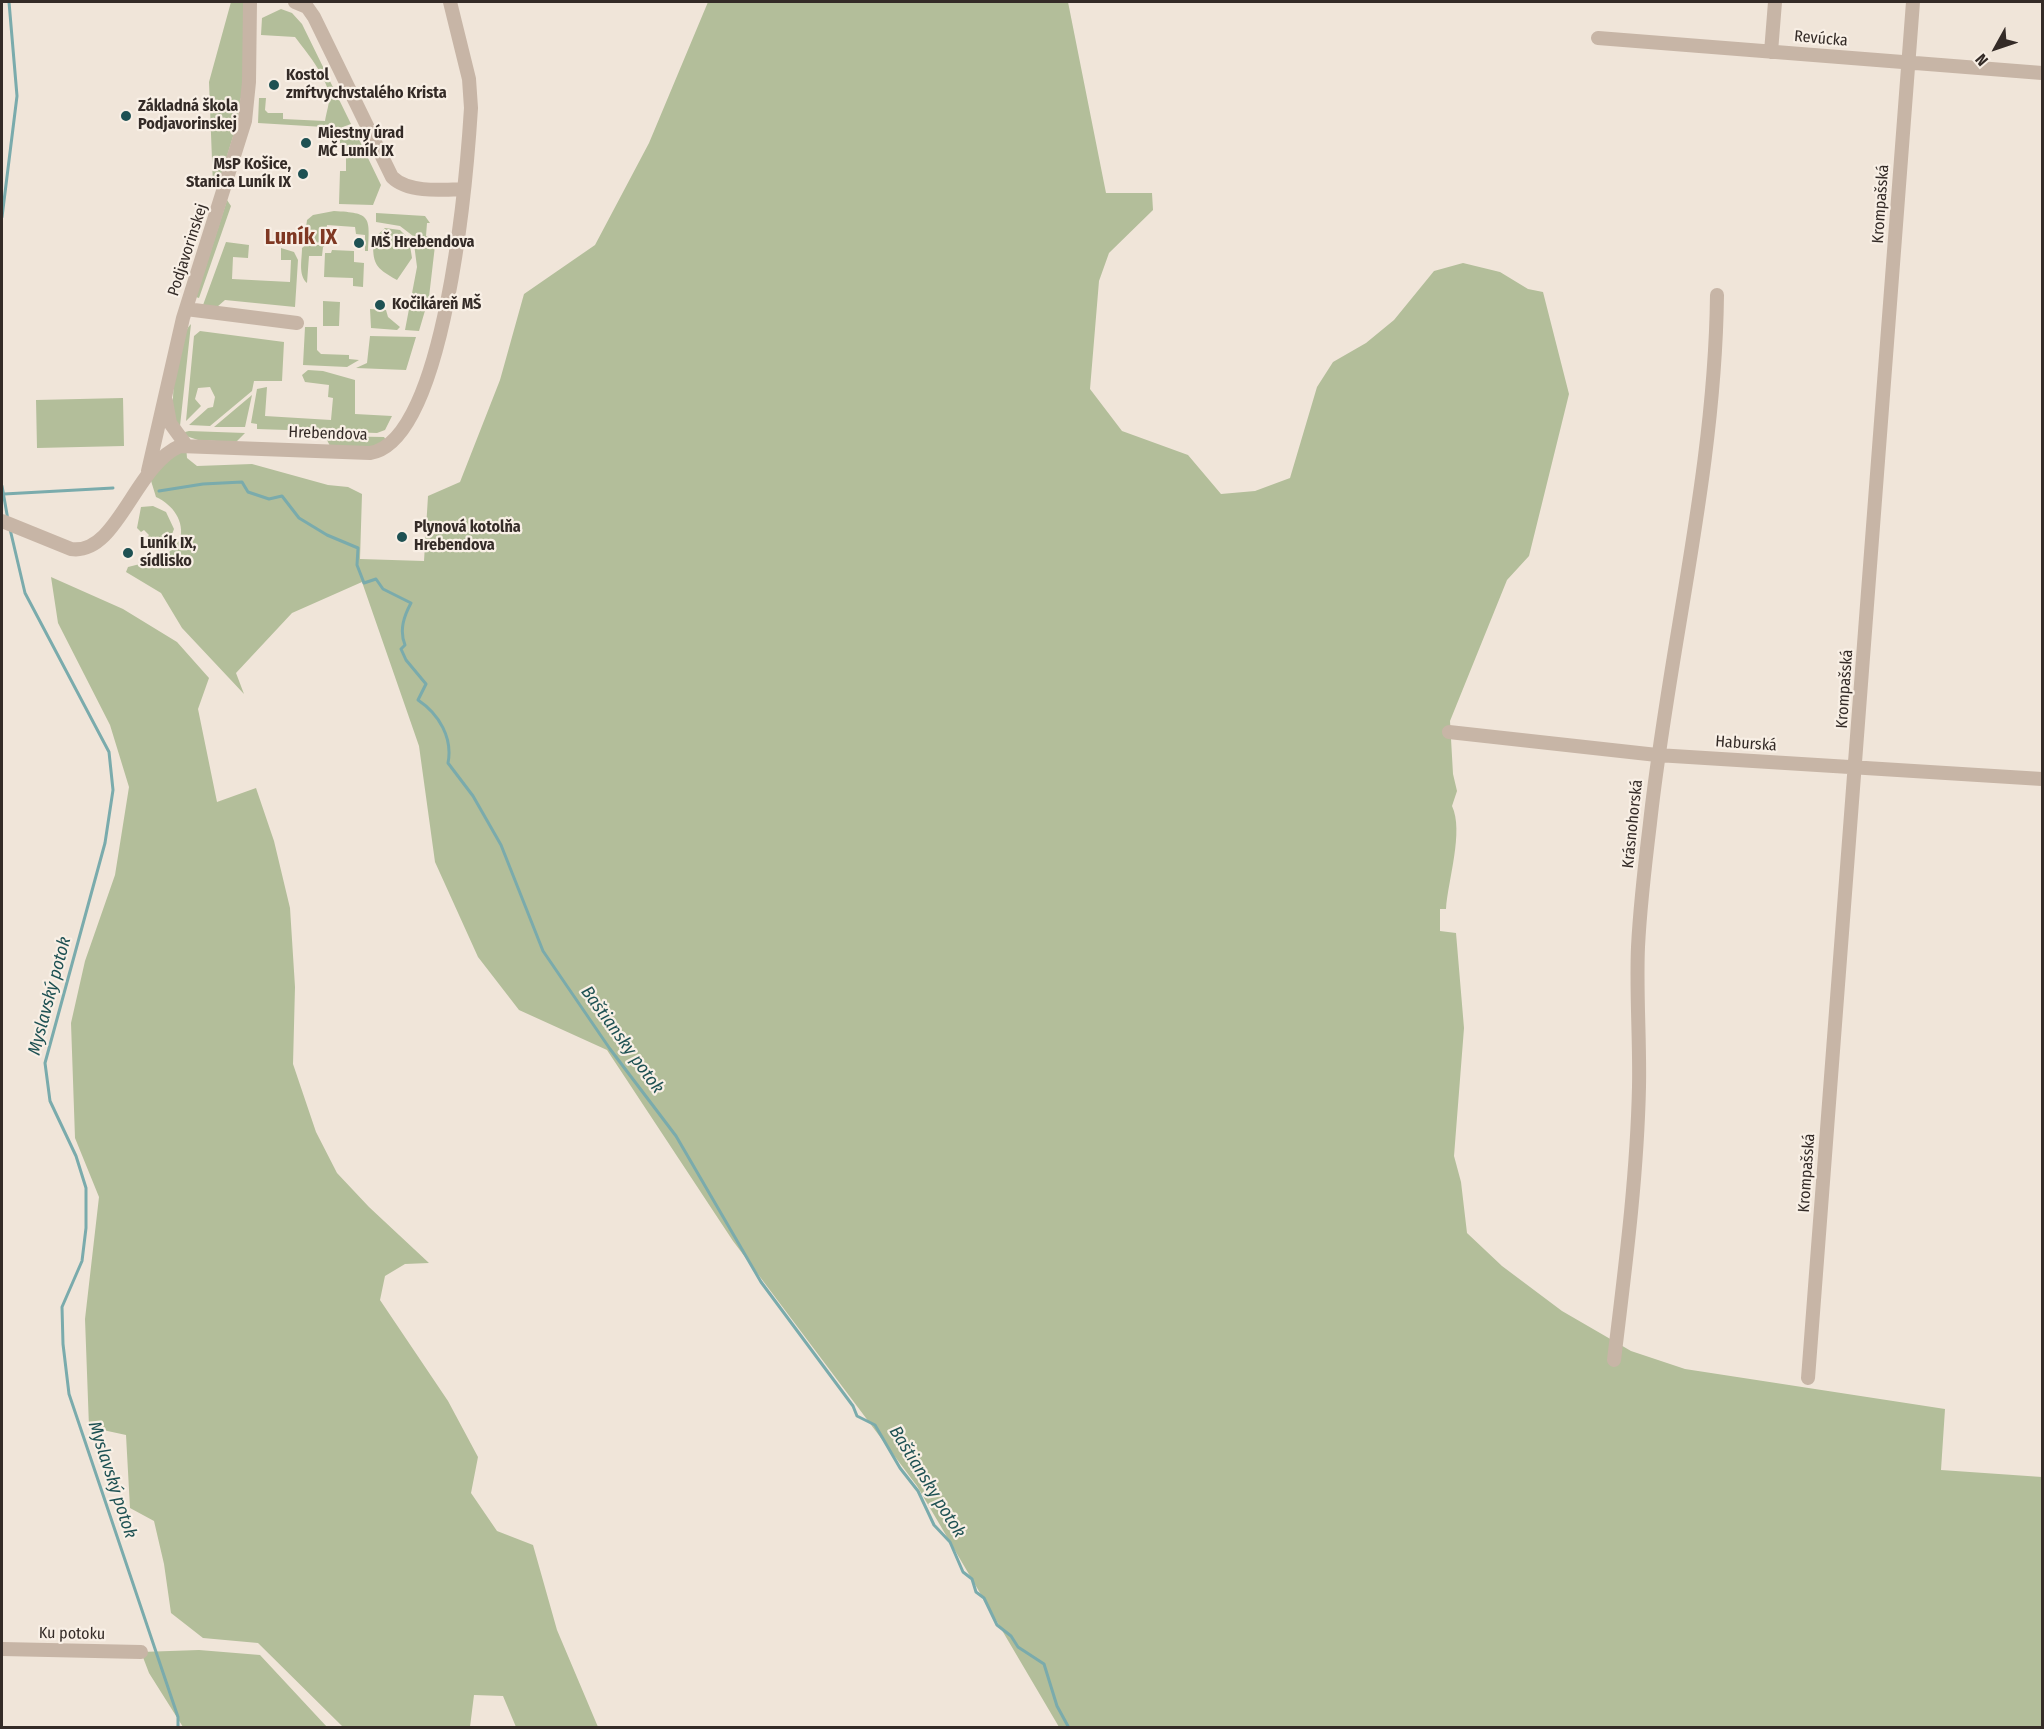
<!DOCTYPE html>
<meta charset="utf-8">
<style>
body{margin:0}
#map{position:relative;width:2044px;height:1729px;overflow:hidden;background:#f0e5d9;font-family:"Fira Sans Condensed",sans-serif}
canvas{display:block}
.frame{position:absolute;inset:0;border:3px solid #342b27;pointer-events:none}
.north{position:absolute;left:1966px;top:18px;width:60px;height:60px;-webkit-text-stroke:4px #f8efe5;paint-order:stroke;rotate:230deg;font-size:16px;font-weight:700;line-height:24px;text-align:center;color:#342b27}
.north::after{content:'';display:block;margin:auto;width:21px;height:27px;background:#342b27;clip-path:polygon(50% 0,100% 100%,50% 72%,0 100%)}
</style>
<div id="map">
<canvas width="2044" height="1729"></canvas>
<div class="frame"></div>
<div class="north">N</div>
</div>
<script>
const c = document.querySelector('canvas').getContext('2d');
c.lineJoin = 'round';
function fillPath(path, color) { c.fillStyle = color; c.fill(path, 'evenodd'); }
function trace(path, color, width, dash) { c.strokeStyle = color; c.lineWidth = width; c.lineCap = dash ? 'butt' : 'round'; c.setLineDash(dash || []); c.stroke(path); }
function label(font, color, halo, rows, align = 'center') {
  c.font = font + ' "Fira Sans Condensed",sans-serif'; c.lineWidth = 4.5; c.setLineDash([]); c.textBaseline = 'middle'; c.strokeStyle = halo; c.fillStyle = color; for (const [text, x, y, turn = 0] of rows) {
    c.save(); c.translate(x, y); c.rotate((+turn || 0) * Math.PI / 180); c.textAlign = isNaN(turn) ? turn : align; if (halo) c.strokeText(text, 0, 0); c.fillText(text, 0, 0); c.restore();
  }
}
const green = new Path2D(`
 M 231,2 L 244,2 L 243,84 L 237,124 L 217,188 L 213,186 L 209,82 Z
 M 708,2 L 1068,2 L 1106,193 L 1152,193 L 1153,210 L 1109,253 L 1099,281 L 1090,389 L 1122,431 L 1188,455 L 1221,494 L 1255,491 L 1290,478 L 1317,387 L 1333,362 L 1366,343 L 1394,320 L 1434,271 L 1463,263 L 1500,272 L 1528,289 L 1543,292 L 1569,394 L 1529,556 L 1507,580 L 1450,721 L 1453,774 L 1457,791 L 1452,806 C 1464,831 1448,880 1446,909 L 1440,909 L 1440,931 L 1456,933 L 1464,1028 L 1454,1156 L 1461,1182 L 1467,1233 L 1502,1266 L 1562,1311 L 1631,1351 L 1685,1369 L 1945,1409 L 1941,1470 L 2042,1477 L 2042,1727 L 1059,1727 L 917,1486 L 733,1241 L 607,1050 L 519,1010 L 478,957 L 435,862 L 419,746 L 362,582 L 292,613 L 236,673 L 244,694 L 182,628 L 161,593 L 126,572 L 128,567 L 164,558 L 180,540 C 185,521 173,505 156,497 L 148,471 L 186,445 L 187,458 L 197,466 L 252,464 L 328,485 L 348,487 L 362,494 L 360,559 L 424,561 L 428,496 L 460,482 L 500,380 L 524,294 L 595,245 L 649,143 Z
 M 281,9 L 292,13 L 302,24 L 351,124 L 340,128 L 258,123 L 259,98 L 266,98 L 265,110 L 268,113 L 283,113 L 283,119 L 325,121 C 326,113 330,103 329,94 C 325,74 307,53 295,37 L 261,35 L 262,18 Z
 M 354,129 L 381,185 L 373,205 L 339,204 L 340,171 L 346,171 L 346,147 L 340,147 L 340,137 Z
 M 227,200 L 231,206 L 199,298 L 196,297 Z
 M 334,211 C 371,213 370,216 368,251 L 365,251 L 365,235 L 356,234 L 355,227 L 327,225 L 326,242 L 304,243 L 307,220 L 313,215 Z
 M 376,213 L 425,216 L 430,223 L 427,223 L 426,236 L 436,237 L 429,297 L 419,331 L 405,330 L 417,267 L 413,236 L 400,226 L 376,222 Z
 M 385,228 L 400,230 L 409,239 L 412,258 L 397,280 C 374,267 373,264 373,239 Z
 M 226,242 L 249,245 L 248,258 L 233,257 L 232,279 L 290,282 L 291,260 L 281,260 L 281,248 L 294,252 L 298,260 L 295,307 L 225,300 L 217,307 L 203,305 Z
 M 306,245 L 326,245 L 323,247 L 322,256 L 309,256 L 307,283 C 298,275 302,260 302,248 Z
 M 332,250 L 354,251 L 354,262 L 364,263 L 363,287 L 353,286 L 353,278 L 324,277 L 325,253 L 331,253 Z
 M 323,301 L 340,302 L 339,326 L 323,326 Z
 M 370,309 L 386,310 L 388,317 L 400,327 L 397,330 L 371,328 Z
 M 191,324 L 180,426 L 174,420 C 170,401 177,337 191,324 Z
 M 305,327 L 317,327 L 317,350 L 321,354 L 349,355 L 349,359 L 359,360 L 347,367 L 303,365 Z
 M 200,331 L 284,342 L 282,381 L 254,381 L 252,391 L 210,426 L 189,425 L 208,408 L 213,407 L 215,397 L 210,387 L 198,388 L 195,399 L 201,406 L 186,421 L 194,336 Z
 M 370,336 L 416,337 L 406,370 L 356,368 L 367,363 Z
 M 308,370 L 323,371 L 355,380 L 355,414 L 392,416 L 385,430 L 377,433 L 257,429 L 257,424 L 251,423 L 257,389 L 267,387 L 265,416 L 331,420 L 333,398 L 328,397 L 329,385 L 305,382 L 302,375 Z
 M 252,395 L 245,427 L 214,427 Z
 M 123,398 L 124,446 L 37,448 L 36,400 Z
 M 189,431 L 245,433 L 236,442 L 198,440 L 186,436 L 185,432 Z
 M 325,436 L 384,437 L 386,440 L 375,447 L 330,446 Z
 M 153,506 L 166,512 L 174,529 L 169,542 L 155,548 L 146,539 L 149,535 L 144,530 L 141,532 L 137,528 L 141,507 Z
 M 51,577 L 123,609 L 177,642 L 209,678 L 198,709 L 217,802 L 256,788 L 274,841 L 290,908 L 295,987 L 293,1064 L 316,1132 L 337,1173 L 369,1207 L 429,1263 L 405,1264 L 385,1276 L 380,1300 L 448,1401 L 478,1457 L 471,1493 L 497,1531 L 533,1545 L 557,1630 L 598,1727 L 516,1727 L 503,1696 L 474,1695 L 470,1727 L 343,1727 L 258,1643 L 203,1638 L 171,1613 L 164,1564 L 154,1521 L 130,1508 L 126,1435 L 89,1427 L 85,1319 L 99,1197 L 75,1138 L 71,1023 L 85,961 L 115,875 L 129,787 L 110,725 L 58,623 Z
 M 199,1650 L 260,1655 L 327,1727 L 183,1727 L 149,1673 L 141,1652 Z`);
const stream = new Path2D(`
 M 2,217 L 17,96 L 9,2
 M 2,486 L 8,520
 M 159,491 L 203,484 L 242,482 L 248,492 L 269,499 L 282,496 L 299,518 L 327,535 L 358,548 L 357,565 L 364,583 L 376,579 L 383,589 L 411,603 C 404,616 399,630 405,645 L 401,649 L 406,660 L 426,684 L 418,700 C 439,714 453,738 448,763 L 473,796 L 501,845 L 543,951 L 610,1049 L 676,1136 L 761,1282 L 853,1406 L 857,1416 L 875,1425 L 900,1468 L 918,1491 L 934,1525 L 950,1542 L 963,1572 L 972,1579 L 976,1592 L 984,1598 L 997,1625 L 1011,1636 L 1018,1647 L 1044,1664 L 1057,1706 L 1069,1728
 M 4,494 L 113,488
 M 10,529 L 25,593 L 109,752 L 113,790 L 105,843 L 45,1063 L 50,1101 L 76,1156 L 86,1188 L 86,1228 L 82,1261 L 62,1307 L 63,1344 L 69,1394 L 178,1717 L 178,1728`);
const minor = new Path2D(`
 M 295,2 L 307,7 L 314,17 L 392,177 C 408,193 442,190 463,189
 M 1598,38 L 2042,73
 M 1771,52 L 1775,2
 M 186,309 L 297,323
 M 166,401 L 170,423 L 186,445
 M 148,471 L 183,318 L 245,121 L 249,82 L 250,2
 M 2,521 L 71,549 C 117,556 135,465 180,446 L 370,453 C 446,442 467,172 471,108 L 469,79 L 450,2
 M 1449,732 L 1657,755 L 2042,779
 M 1614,1360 C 1625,1269 1637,1178 1639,1087 C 1640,1040 1636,993 1638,947 C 1640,906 1645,864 1650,823 C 1669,647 1715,473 1717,295
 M 1808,1378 L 1913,2
 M 2,1649 L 141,1652`);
const markers = [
 [274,85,6,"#1e5153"],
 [126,116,6,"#1e5153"],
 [306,143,6,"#1e5153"],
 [303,174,6,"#1e5153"],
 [359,243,6,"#1e5153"],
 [380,305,6,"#1e5153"],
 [402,537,6,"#1e5153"],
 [128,553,6,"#1e5153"]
];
const streetNames = [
 ["Revúcka",1821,39,5],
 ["Krompašská",1881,204,-86],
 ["Podjavorinskej",188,250,-72],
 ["Hrebendova",328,434,2],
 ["Krompašská",1845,689,-86],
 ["Haburská",1746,744,4],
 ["Krásnohorská",1633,824,-84],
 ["Krompašská",1807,1173,-86],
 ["Ku potoku",72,1634,1]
];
const poiNames = [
 ["Kostol",286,76],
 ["zmŕtvychvstalého Krista",286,94],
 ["Základná škola",138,107],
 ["Podjavorinskej",138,125],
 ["Miestny úrad",318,134],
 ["MČ Luník IX",318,152],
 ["MsP Košice,",291,165,"right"],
 ["Stanica Luník IX",291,183,"right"],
 ["MŠ Hrebendova",371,243],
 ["Kočikáreň MŠ",392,305],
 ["Plynová kotolňa",414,528],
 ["Hrebendova",414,546],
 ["Luník IX,",140,544],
 ["sídlisko",140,562]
];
const waterNames = [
 ["Myslavský potok",50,996,-75],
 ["Baštiansky potok",622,1040,54],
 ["Myslavský potok",112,1480,72],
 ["Baštiansky potok",927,1482,58]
];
const districtNames = [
 ["Luník IX",301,238]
];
fillPath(green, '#b3be9a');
trace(stream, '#7aabac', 3);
trace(minor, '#c7b5a6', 14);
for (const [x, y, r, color] of markers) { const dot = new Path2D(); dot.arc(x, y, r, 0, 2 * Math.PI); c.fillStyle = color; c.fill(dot); trace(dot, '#f8efe5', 2); }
label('16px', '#342b27', '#f8efe5', streetNames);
label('bold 16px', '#342b27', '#f8efe5', poiNames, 'left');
label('italic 18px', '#1e5153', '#f8efe5', waterNames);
label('bold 22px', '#7f3823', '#f8efe5', districtNames);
</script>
